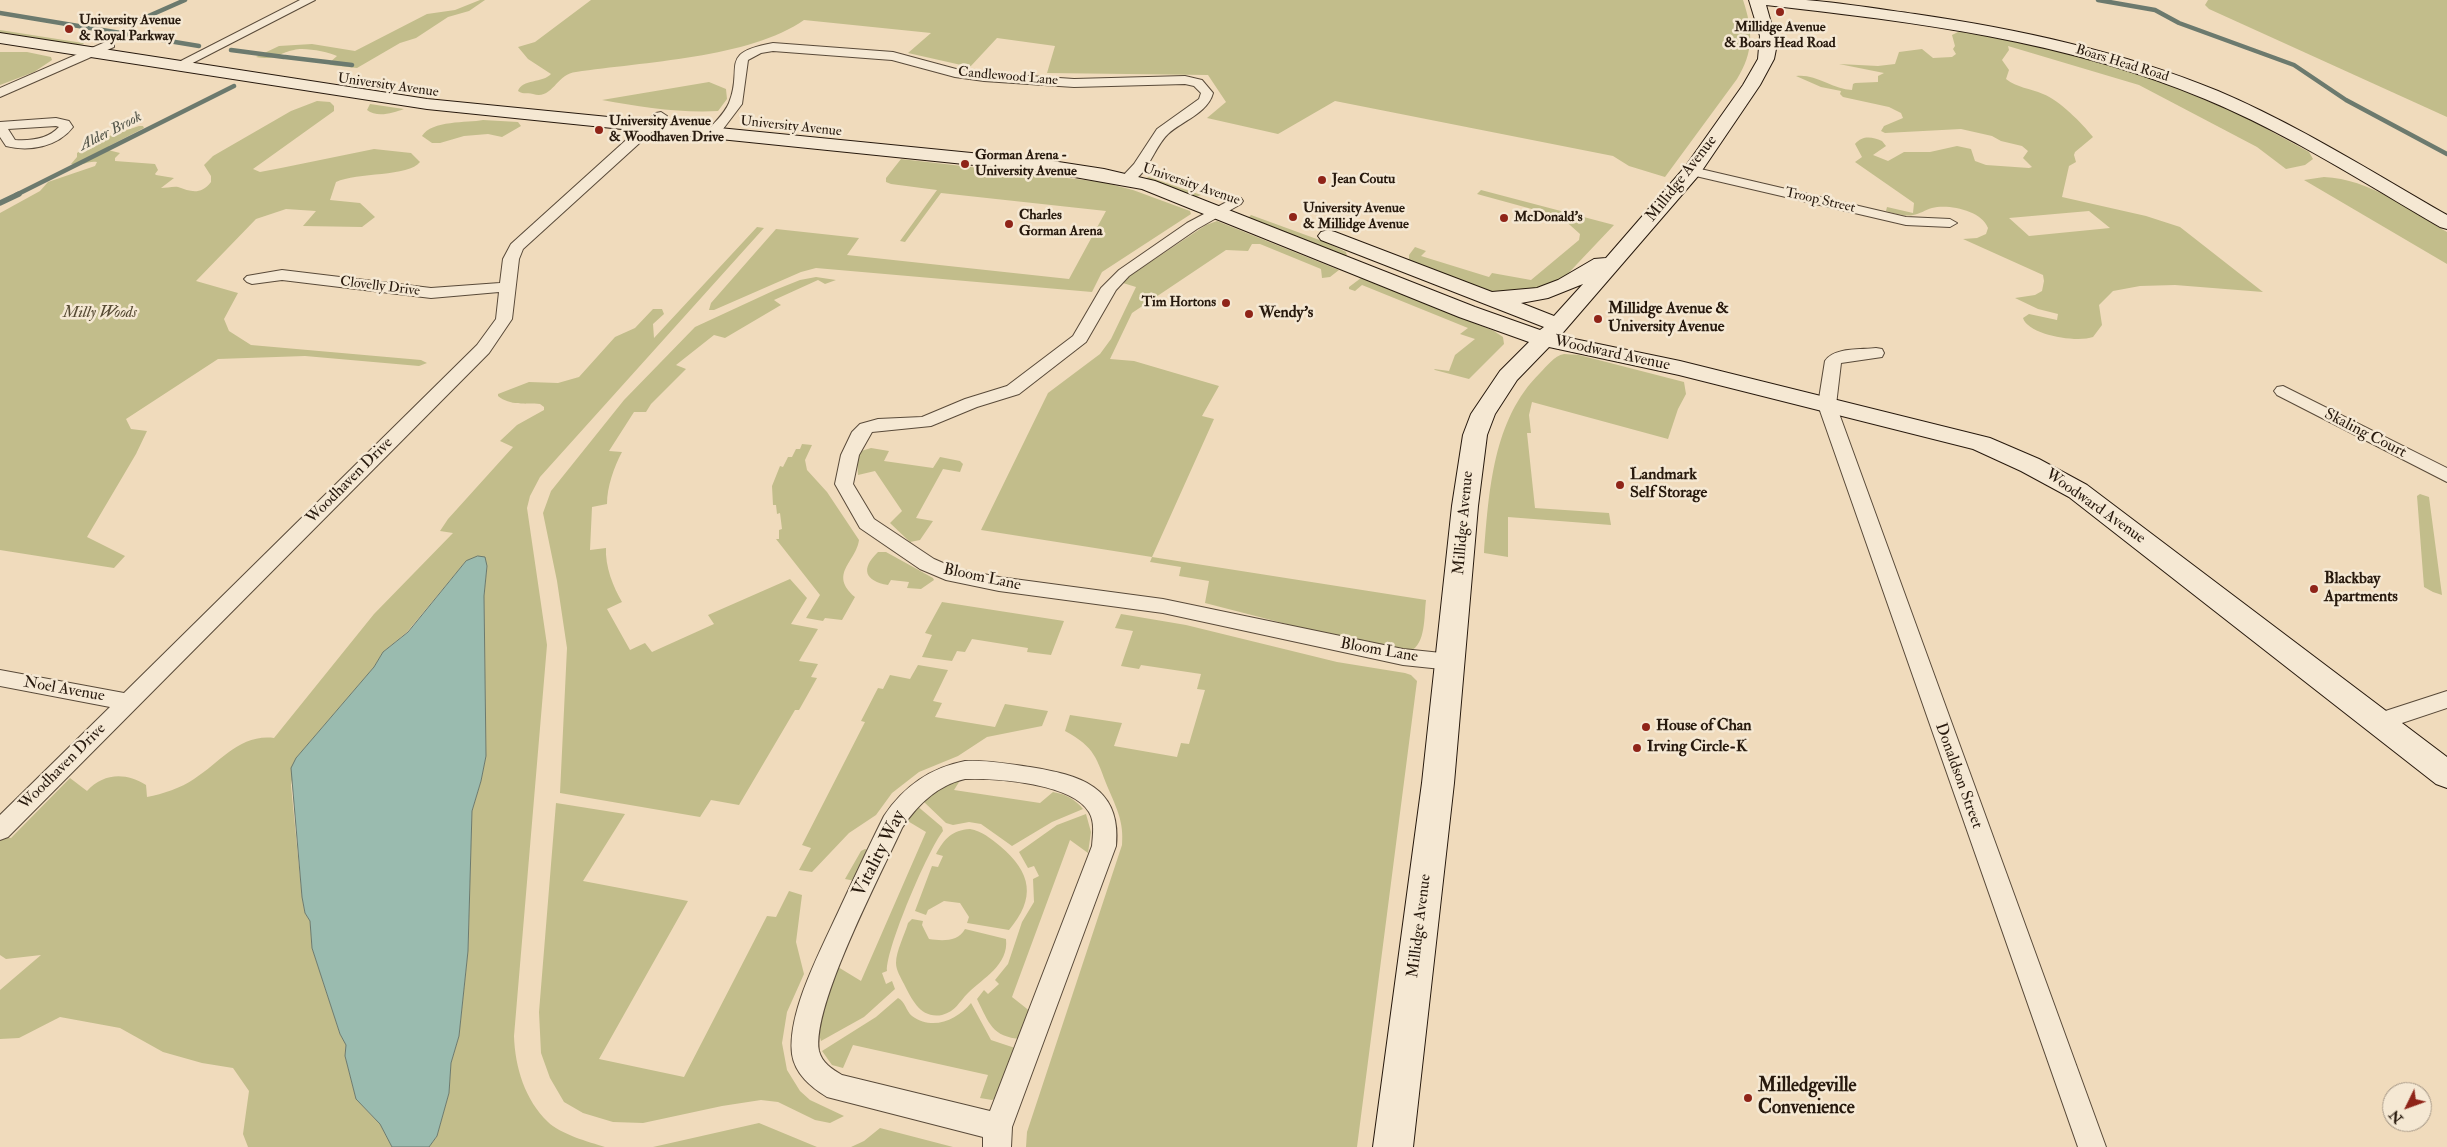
<!DOCTYPE html>
<style>
body{margin:0}
#map{position:relative;width:2447px;height:1147px;overflow:hidden;background:#f0dbbc;font-family:"IM FELL Double Pica",serif}
canvas{display:block}
.north{position:absolute;left:2382px;top:1082px;width:50px;height:50px;box-sizing:border-box;background:#f5e8d3;border:1px solid #a39584;border-radius:50%;rotate:228deg;font-size:14px;font-weight:700;line-height:20px;text-align:center;color:#27190d}
.north::after{content:'';display:block;margin:auto;width:18px;height:22px;background:#8f2418;clip-path:polygon(50% 0,100% 100%,50% 72%,0 100%)}
</style>
<div id="map">
<canvas width="2447" height="1147"></canvas>
<div class="north">N</div>
</div>
<script>
const c = document.querySelector('canvas').getContext('2d');
c.lineJoin = 'round';
function fillPath(path, color) { c.fillStyle = color; c.fill(path, 'evenodd'); }
function trace(path, color, width, dash) { c.strokeStyle = color; c.lineWidth = width; c.lineCap = dash ? 'butt' : 'round'; c.setLineDash(dash || []); c.stroke(path); }
function label(font, color, halo, rows, align = 'center') {
  c.font = font + ' "IM FELL Double Pica",serif'; c.lineWidth = 5; c.setLineDash([]); c.textBaseline = 'middle'; c.strokeStyle = halo; c.fillStyle = color; for (const [text, x, y, turn = 0] of rows) {
    c.save(); c.translate(x, y); c.rotate((+turn || 0) * Math.PI / 180); c.textAlign = isNaN(turn) ? turn : align; if (halo) c.strokeText(text, 0, 0); c.fillText(text, 0, 0); c.restore();
  }
}
const green = new Path2D(`
 M 480,0 L 485,0 L 469,11 L 448,17 L 416,38 L 400,43 L 357,68 L 330,65 L 329,63 L 337,56 C 328,52 304,47 294,50 C 277,53 279,61 256,57 L 279,46 L 312,44 L 355,51 L 427,14 L 455,10 Z
 M 591,0 L 1743,0 C 1753,30 1754,52 1737,79 L 1665,177 L 1629,166 L 1613,156 L 1335,101 L 1278,134 L 1207,118 L 1226,102 L 1208,75 L 1047,73 L 1055,46 L 997,38 L 970,67 L 908,53 L 931,33 L 804,20 C 750,58 642,62 576,72 C 556,74 553,100 533,94 C 528,92 524,95 518,91 C 522,79 543,83 551,74 L 528,59 L 518,47 L 535,42 Z
 M 2208,0 L 2447,0 L 2447,117 L 2209,9 L 2205,5 Z
 M 0,30 L 83,43 L 84,44 L 78,45 L 0,33 Z
 M 1958,32 L 1981,32 L 2080,55 L 2153,78 L 2243,116 L 2309,152 L 2313,159 L 2305,165 L 2286,169 L 2257,147 L 2139,85 L 2008,46 L 2009,50 L 2002,60 L 2009,70 L 2006,79 C 2017,88 2030,88 2043,94 C 2059,100 2082,123 2093,137 L 2075,152 L 2074,155 L 2076,162 L 2069,166 L 2062,197 L 2146,216 L 2180,227 L 2263,292 L 2175,285 L 2140,286 L 2113,291 L 2099,305 L 2102,325 L 2093,337 C 2077,343 2028,335 2023,318 L 2029,314 L 2057,320 L 2058,314 L 2038,309 L 2015,298 L 2035,295 L 2042,291 L 2044,281 L 2043,275 L 1963,239 L 1977,238 L 1986,234 L 1988,228 C 1981,210 1948,204 1932,208 C 1925,210 1920,214 1913,215 C 1905,217 1894,213 1886,211 L 1887,207 L 1913,213 L 1914,203 L 1855,162 L 1862,157 L 1855,144 C 1863,135 1872,137 1882,141 L 1886,146 L 1873,155 L 1888,161 L 1904,152 L 1930,152 L 1957,146 L 1971,149 L 1975,161 L 1986,165 L 2029,168 L 2032,167 L 2023,158 L 2028,151 L 2022,146 L 2001,141 L 1992,136 L 1961,129 L 1885,133 L 1881,131 L 1884,126 L 1903,118 L 1901,113 L 1889,107 L 1843,97 L 1840,94 L 1841,91 L 1821,87 L 1796,76 C 1814,73 1833,89 1852,90 L 1853,84 L 1855,83 L 1878,82 L 1878,76 L 1884,73 L 1839,64 L 1878,66 L 1895,64 L 1899,52 L 1922,49 L 1933,58 L 1952,57 L 1956,54 L 1953,49 L 1955,46 L 1952,35 ZM 2089,211 L 2110,228 L 2029,236 L 2009,218 Z
 M 0,52 L 27,52 L 51,57 L 52,60 L 34,72 L 0,85 Z
 M 709,82 L 726,89 L 727,99 L 718,111 C 679,113 640,107 602,100 Z
 M 317,101 L 330,102 L 334,106 L 334,111 L 253,169 L 260,172 L 281,168 L 374,149 L 411,153 L 420,162 C 409,177 357,172 336,182 L 330,200 L 360,203 L 375,217 L 362,227 L 303,226 L 316,211 L 286,209 L 256,219 L 196,281 L 238,293 L 224,319 L 229,331 L 251,345 L 421,360 L 427,363 L 419,366 L 305,356 L 218,359 L 126,419 L 131,429 L 147,431 L 136,454 L 87,537 L 125,556 L 114,568 L 0,550 L 0,213 L 40,191 L 48,182 L 95,166 L 97,162 C 88,160 79,168 71,164 L 77,157 L 77,153 L 97,140 L 139,126 L 143,126 L 144,128 L 109,146 L 108,150 L 120,153 L 115,158 L 115,161 L 155,164 L 158,170 L 155,174 L 156,175 L 174,178 L 161,188 C 166,188 174,186 178,187 C 190,191 200,196 211,182 L 211,176 L 204,165 L 213,156 L 291,111 Z
 M 370,104 L 404,109 C 393,113 377,118 367,110 Z
 M 483,120 L 518,122 L 521,126 L 502,137 L 488,134 L 464,136 L 440,143 L 432,143 L 422,136 C 432,120 467,123 483,120 Z
 M 901,159 L 1102,182 L 1133,190 L 1190,211 L 1191,214 L 1102,272 L 1092,292 L 816,268 L 801,272 L 714,310 L 709,310 L 711,303 L 776,229 L 859,238 L 847,255 L 1069,279 L 1106,211 L 941,193 L 905,242 L 900,241 L 937,190 L 891,184 L 886,182 L 886,178 Z
 M 1149,177 L 1201,195 L 1196,197 L 1149,181 L 1146,178 Z
 M 2324,177 C 2370,179 2409,210 2447,232 L 2447,264 L 2304,180 Z
 M 1481,190 L 1614,225 L 1560,282 L 1538,290 L 1492,292 L 1409,263 L 1409,255 L 1415,247 L 1426,251 L 1421,256 L 1489,277 L 1492,273 L 1531,280 L 1579,240 L 1580,234 L 1561,217 L 1477,194 Z
 M 1251,215 L 1325,242 L 1346,252 L 1347,256 L 1252,219 L 1249,217 Z
 M 1217,221 L 1339,270 L 1330,277 L 1322,278 L 1321,269 L 1260,244 L 1252,244 L 1248,251 L 1226,250 L 1132,313 L 1110,359 L 1134,361 L 1219,386 L 1202,416 L 1214,419 L 1152,557 L 1426,600 C 1424,615 1426,645 1410,651 L 1337,637 L 1205,603 L 1209,581 L 1179,576 L 1181,567 L 1150,562 L 1152,557 L 981,530 L 1048,393 L 1100,354 L 1111,339 L 1136,287 L 1123,283 L 1125,279 L 1206,225 Z
 M 757,227 L 764,228 L 540,477 L 530,496 L 527,508 L 547,645 L 514,1036 C 515,1067 525,1100 548,1122 C 560,1134 589,1142 605,1147 L 429,1147 L 437,1136 L 449,1093 L 451,1063 L 459,1036 L 468,951 L 472,811 L 481,781 L 486,756 L 484,596 L 487,566 L 466,561 L 407,632 L 383,652 L 374,667 L 296,758 L 291,785 L 302,897 L 305,913 L 310,921 L 312,948 L 340,1034 L 346,1045 L 345,1056 L 356,1099 L 380,1124 L 392,1147 L 248,1147 L 243,1134 L 249,1091 L 233,1068 L 202,1063 L 163,1052 L 120,1028 L 60,1017 L 19,1038 L 0,1039 L 0,990 L 41,955 L 6,959 L 0,955 L 0,837 L 11,838 L 70,778 L 87,791 C 103,773 126,772 146,785 L 147,797 C 163,794 181,788 194,779 C 221,762 239,734 274,738 L 374,614 L 453,533 L 440,531 L 448,519 L 513,447 L 500,441 L 517,425 L 544,410 L 544,407 L 540,404 C 526,403 510,406 498,396 L 498,394 L 529,382 L 558,383 L 579,377 L 615,337 L 635,328 L 653,309 L 662,309 L 664,314 L 653,324 L 654,338 Z
 M 816,277 L 836,280 L 825,284 L 818,280 L 774,300 L 781,305 L 725,338 L 714,335 L 676,365 L 686,369 L 651,404 L 646,412 L 634,412 L 609,451 L 622,452 C 614,467 607,487 607,504 L 592,507 L 590,550 L 606,548 C 605,566 613,587 622,602 L 607,609 L 630,650 L 645,643 L 652,652 L 714,624 L 708,615 L 790,579 L 807,598 L 791,624 L 818,629 L 799,661 L 818,664 L 811,677 L 817,678 L 799,710 L 795,710 L 739,805 L 711,800 L 700,817 L 560,793 L 567,648 L 557,581 L 543,513 L 551,491 L 624,400 L 695,327 L 775,290 L 800,280 Z
 M 1361,278 L 1494,331 L 1503,337 L 1504,344 L 1469,379 L 1435,370 L 1434,369 L 1449,371 L 1455,355 L 1475,339 L 1460,334 L 1468,328 L 1362,285 L 1355,291 L 1349,289 L 1349,287 Z
 M 1564,354 L 1579,355 L 1684,382 L 1686,394 L 1678,409 L 1668,439 L 1532,402 L 1529,415 L 1531,433 L 1527,433 L 1535,508 L 1609,513 L 1611,525 L 1508,517 L 1508,557 L 1484,553 C 1489,491 1493,419 1540,373 C 1547,366 1554,356 1564,354 Z
 M 802,444 L 812,445 L 805,460 L 807,470 L 827,492 L 859,540 C 856,562 828,574 855,597 L 842,620 L 825,618 L 823,621 L 806,618 L 820,595 L 776,539 L 779,539 L 779,530 L 782,529 L 780,513 L 777,514 L 776,505 L 773,505 L 772,486 L 780,466 L 783,467 L 788,457 L 792,457 L 796,449 L 800,449 Z
 M 871,448 L 889,451 L 884,461 L 933,468 L 940,457 L 960,461 L 963,464 L 960,472 L 943,469 L 916,518 L 933,521 L 920,540 L 910,542 L 890,523 L 902,511 L 875,471 L 858,475 L 857,460 L 861,451 Z
 M 2420,494 L 2429,497 L 2442,595 L 2433,592 L 2424,587 L 2417,496 Z
 M 878,552 L 886,552 L 933,578 L 934,580 L 921,589 L 907,588 L 909,582 L 891,580 L 888,585 C 865,581 860,569 878,552 Z
 M 942,602 L 1064,621 L 1051,655 L 1027,652 L 1028,648 L 972,639 L 965,652 L 957,651 L 952,661 L 922,657 L 932,635 L 925,633 Z
 M 1121,614 L 1186,625 L 1337,662 L 1405,673 L 1411,675 L 1417,681 L 1357,1147 L 1026,1147 L 1027,1132 L 1122,845 C 1124,822 1117,809 1108,788 C 1096,758 1096,748 1065,731 L 1070,715 L 1122,723 L 1114,746 L 1177,757 L 1181,743 L 1189,744 L 1205,690 L 1197,689 L 1201,674 L 1141,665 L 1139,669 L 1121,666 L 1133,631 L 1115,628 Z
 M 918,665 L 948,670 L 933,701 L 942,703 L 935,717 L 995,727 L 1005,704 L 1048,711 L 1042,726 L 987,737 L 958,756 L 919,772 L 892,793 L 876,815 L 849,833 L 812,872 L 799,870 L 811,848 L 802,845 L 865,722 L 861,721 L 878,688 L 883,689 L 890,675 L 910,679 Z
 M 961,779 L 954,790 L 1040,803 L 1053,792 C 1065,794 1075,799 1083,809 L 1052,822 L 1012,846 L 981,824 L 969,822 L 953,825 L 946,823 L 924,802 L 929,793 Z
 M 556,803 L 625,814 L 583,881 L 688,901 L 599,1059 L 684,1077 L 767,916 L 776,917 L 789,891 L 802,895 L 796,942 L 804,974 L 787,1012 L 782,1043 L 787,1070 L 800,1091 L 810,1100 L 844,1116 L 830,1123 L 815,1120 L 778,1102 L 761,1100 L 722,1106 L 643,1123 L 613,1122 L 583,1113 L 564,1102 L 550,1078 L 541,1053 L 539,1012 Z
 M 916,805 L 942,827 L 943,831 C 928,850 886,948 887,971 L 882,973 L 886,984 L 892,981 L 895,989 L 864,1017 L 821,1041 C 815,1024 831,984 838,967 L 861,981 L 926,832 L 906,820 Z
 M 1086,814 L 1091,832 L 1088,853 L 1070,840 L 1012,997 L 1031,1012 L 1021,1039 C 992,1037 989,1023 977,999 L 984,990 L 988,994 L 999,984 L 995,980 L 1008,964 L 1022,922 L 1034,902 L 1033,879 L 1039,876 L 1034,866 L 1028,868 L 1019,852 L 1057,825 Z
 M 970,829 C 982,831 990,838 1000,846 C 1032,873 1036,898 1009,930 L 967,923 L 969,917 L 960,903 L 944,901 L 928,910 L 926,915 L 915,911 L 932,866 L 938,867 L 943,856 L 936,854 C 944,839 952,830 970,829 Z
 M 865,849 L 868,850 L 855,881 L 845,879 L 861,851 Z
 M 912,919 L 923,921 L 922,925 L 929,939 C 942,941 958,942 965,929 L 1006,939 C 1009,965 983,978 968,993 C 959,1002 956,1011 942,1015 C 921,1019 912,1000 904,984 C 901,978 896,970 896,963 C 896,951 905,934 908,923 Z
 M 898,998 C 905,1001 906,1011 912,1016 C 933,1031 957,1020 971,1003 L 991,1040 L 1018,1049 L 996,1098 L 992,1100 L 980,1098 L 988,1075 L 853,1045 L 843,1068 L 832,1065 L 822,1051 L 876,1017 Z
 M 759,1123 L 817,1147 L 653,1147 Z
 M 880,1128 L 953,1147 L 851,1147 L 864,1141 Z`);
const water = new Path2D(`
 M 478,556 L 485,557 L 487,566 L 484,596 L 486,756 L 481,781 L 472,811 L 468,951 L 459,1036 L 451,1063 L 449,1093 L 437,1136 L 429,1147 L 392,1147 L 380,1124 L 356,1099 L 345,1056 L 346,1045 L 340,1034 L 312,948 L 310,921 L 305,913 L 302,897 L 291,768 L 296,758 L 374,667 L 383,652 L 408,632 L 466,561 Z`);
const streamFar1 = new Path2D(`
 M 2098,0 L 2155,10 L 2179,23 L 2294,65 L 2346,100 L 2447,154
 M 0,13 L 199,46
 M 135,22 L 185,0
 M 231,50 L 284,57
 M 285,57 L 352,65
 M 16,195 L 234,86`);
const stream = new Path2D(`
 M 0,203 L 19,194`);
const street = new Path2D(`
 M 300,0 L 315,0 L 181,69 L 173,69 L 171,66 Z
 M 110,40 L 114,41 L 114,47 L 0,97 L 0,88 Z
 M 773,43 L 893,52 L 956,69 L 984,73 L 1074,79 L 1185,76 L 1202,80 L 1213,93 C 1208,113 1182,121 1168,134 C 1153,148 1147,179 1126,184 L 1119,180 L 1134,164 L 1157,129 L 1199,99 L 1201,93 L 1194,86 L 1185,84 L 1074,87 L 984,81 L 955,77 L 892,60 L 773,51 L 761,53 L 748,60 L 742,104 L 717,137 L 707,137 L 705,134 C 713,123 724,115 729,103 C 744,67 717,53 773,43 Z
 M 661,112 L 667,116 L 666,119 L 523,249 L 519,259 L 512,319 L 489,353 L 8,837 L 0,840 L 0,815 L 110,707 L 0,686 L 0,670 L 124,693 L 477,345 L 496,319 L 499,292 L 431,298 L 282,280 L 252,284 L 247,282 L 244,279 L 247,276 L 282,270 L 431,288 L 500,283 L 503,259 L 511,244 L 656,113 Z
 M 56,118 L 69,121 L 73,127 C 58,147 29,152 6,146 L 0,137 L 0,122 ZM 56,126 L 59,127 C 48,139 31,141 15,140 L 8,129 Z
 M 1692,167 L 1906,217 L 1950,219 L 1957,223 L 1950,227 L 1906,225 L 1687,174 L 1685,171 Z
 M 1236,197 L 1241,198 L 1243,201 L 1241,204 L 1197,229 L 1129,276 L 1116,290 L 1086,342 L 1019,394 L 977,407 L 931,426 L 872,432 L 859,455 L 853,484 L 874,519 L 934,559 L 957,569 L 999,577 L 1163,599 L 1403,649 L 1451,654 L 1459,656 L 1462,662 L 1459,668 L 1451,670 L 1403,665 L 1163,613 L 999,591 L 946,580 L 920,569 L 860,528 L 835,484 L 841,455 L 852,432 L 860,424 L 878,419 L 922,417 L 965,399 L 1007,386 L 1073,336 L 1101,288 L 1119,270 L 1187,223 Z
 M 1876,348 L 1882,349 L 1884,353 L 1882,357 L 1841,363 L 1836,405 L 2106,1147 L 2078,1147 L 1818,405 L 1825,361 C 1834,347 1861,350 1876,348 Z
 M 2283,386 L 2447,468 L 2447,482 L 2277,395 L 2274,391 L 2277,387 Z
 M 2447,691 L 2447,708 L 2378,731 L 2370,728 L 2367,722 L 2370,716 Z
 M 965,761 C 987,760 1008,764 1030,767 C 1079,775 1122,786 1116,846 L 1012,1127 L 1011,1147 L 983,1147 L 983,1137 L 827,1097 C 811,1087 795,1074 792,1054 C 787,1011 823,946 841,906 C 855,876 869,846 884,816 C 904,786 930,768 965,761 ZM 965,779 C 996,778 1072,783 1089,812 C 1095,822 1093,835 1092,846 L 990,1111 L 842,1075 C 832,1069 822,1063 819,1051 C 811,1007 881,874 902,828 C 917,805 938,785 965,779 Z`);
const secondary = new Path2D(`
 M 1749,0 C 1768,0 1787,0 1806,0 C 1842,3 1879,9 1915,14 C 2018,29 2121,51 2218,91 C 2298,125 2372,172 2447,215 L 2447,229 L 2440,227 C 2363,182 2287,133 2205,99 C 2065,40 1915,22 1766,5 L 1777,44 L 1774,59 L 1760,85 L 1699,175 L 1560,336 L 1680,361 L 1990,438 L 2039,459 L 2087,485 L 2447,757 L 2447,788 L 2436,784 L 2069,497 L 2021,471 L 1973,449 L 1679,375 L 1549,347 L 1517,380 L 1495,414 L 1487,435 L 1478,506 L 1454,783 L 1413,1147 L 1373,1147 L 1422,783 L 1452,506 L 1463,435 L 1471,414 L 1500,371 L 1529,342 L 1459,317 L 1142,189 L 1052,173 L 427,109 L 0,43 L 0,33 L 427,99 L 1052,161 L 1104,169 L 1155,181 L 1475,307 L 1540,330 L 1544,327 L 1321,240 L 1318,236 L 1321,232 L 1328,230 L 1335,232 L 1492,292 L 1537,288 L 1558,280 L 1594,259 L 1606,258 L 1685,167 L 1743,85 L 1758,59 L 1760,36 ZM 1583,284 L 1554,316 L 1521,303 L 1548,298 Z`);
const markers = [
 [1780,12,5,"#8f2418"],
 [69,29,5,"#8f2418"],
 [599,130,5,"#8f2418"],
 [965,164,5,"#8f2418"],
 [1322,180,5,"#8f2418"],
 [1293,217,5,"#8f2418"],
 [1504,218,5,"#8f2418"],
 [1009,224,5,"#8f2418"],
 [1226,303,5,"#8f2418"],
 [1249,314,5,"#8f2418"],
 [1598,319,5,"#8f2418"],
 [1620,485,5,"#8f2418"],
 [2314,589,5,"#8f2418"],
 [1646,727,5,"#8f2418"],
 [1637,748,5,"#8f2418"],
 [1748,1098,5,"#8f2418"]
];
const farPoinames = [
 ["University Avenue",79,21],
 ["& Royal Parkway",79,37],
 ["Millidge Avenue",1780,28,"center"],
 ["& Boars Head Road",1780,44,"center"],
 ["University Avenue",609,122],
 ["& Woodhaven Drive",609,138],
 ["Gorman Arena -",975,156],
 ["University Avenue",975,172],
 ["Jean Coutu",1332,180],
 ["University Avenue",1303,209],
 ["& Millidge Avenue",1303,225],
 ["Charles",1019,216],
 ["Gorman Arena",1019,232],
 ["McDonald's",1514,218],
 ["Tim Hortons",1216,303,"right"]
];
const farStreetnames = [
 ["Boars Head Road",2122,64,17],
 ["Candlewood Lane",1008,77,5],
 ["University Avenue",388,86,8],
 ["University Avenue",791,127,6],
 ["University Avenue",1191,185,19],
 ["Troop Street",1820,201,13],
 ["Clovelly Drive",380,287,7]
];
const farWaternames = [
 ["Alder Brook",111,132,-27]
];
const streetNames = [
 ["Millidge Avenue",1682,179,-52],
 ["Woodward Avenue",1612,354,12],
 ["Skaling Court",2365,434,27],
 ["Woodhaven Drive",350,481,-45],
 ["Woodward Avenue",2095,507,35],
 ["Millidge Avenue",1464,523,-85],
 ["Bloom Lane",982,578,12],
 ["Bloom Lane",1379,651,10],
 ["Noel Avenue",64,690,10],
 ["Woodhaven Drive",63,767,-45],
 ["Donaldson Street",1958,776,70],
 ["Millidge Avenue",1420,926,-83]
];
const poiNames = [
 ["Millidge Avenue &",1608,310],
 ["University Avenue",1608,328],
 ["Wendy's",1259,314],
 ["Landmark",1630,476],
 ["Self Storage",1630,494],
 ["Blackbay",2324,580],
 ["Apartments",2324,598],
 ["House of Chan",1656,727],
 ["Irving Circle-K",1647,748]
];
const parkNames = [
 ["Milly Woods",100,314]
];
const nearStreetnames = [
 ["Vitality Way",880,854,-63]
];
const nearPoinames = [
 ["Milledgeville",1758,1087],
 ["Convenience",1758,1109]
];
fillPath(green, '#c2bd8b');
fillPath(water, '#9abbaf');
trace(water, '#6c7a6e', 1);
trace(streamFar1, '#6c7a6e', 4.5);
trace(stream, '#6c7a6e', 5.5);
trace(street, '#594a39', 2);
trace(secondary, '#27190d', 2);
fillPath(street, '#f5e8d3');
fillPath(secondary, '#f5e8d3');
for (const [x, y, r, color] of markers) { const dot = new Path2D(); dot.arc(x, y, r, 0, 2 * Math.PI); c.fillStyle = color; c.fill(dot); trace(dot, '#f5e8d3', 2); }
label('bold 14px', '#27190d', '#f5e8d3', farPoinames, 'left');
label('14px', '#27190d', '#f5e8d3', farStreetnames);
label('italic 15px', '#4f5246', '#f5e8d3', farWaternames);
label('16px', '#27190d', '#f5e8d3', streetNames);
label('bold 16px', '#27190d', '#f5e8d3', poiNames, 'left');
label('italic 16px', '#564a33', '#f5e8d3', parkNames);
label('19px', '#27190d', '#f5e8d3', nearStreetnames);
label('bold 19px', '#27190d', '#f5e8d3', nearPoinames, 'left');
</script>
